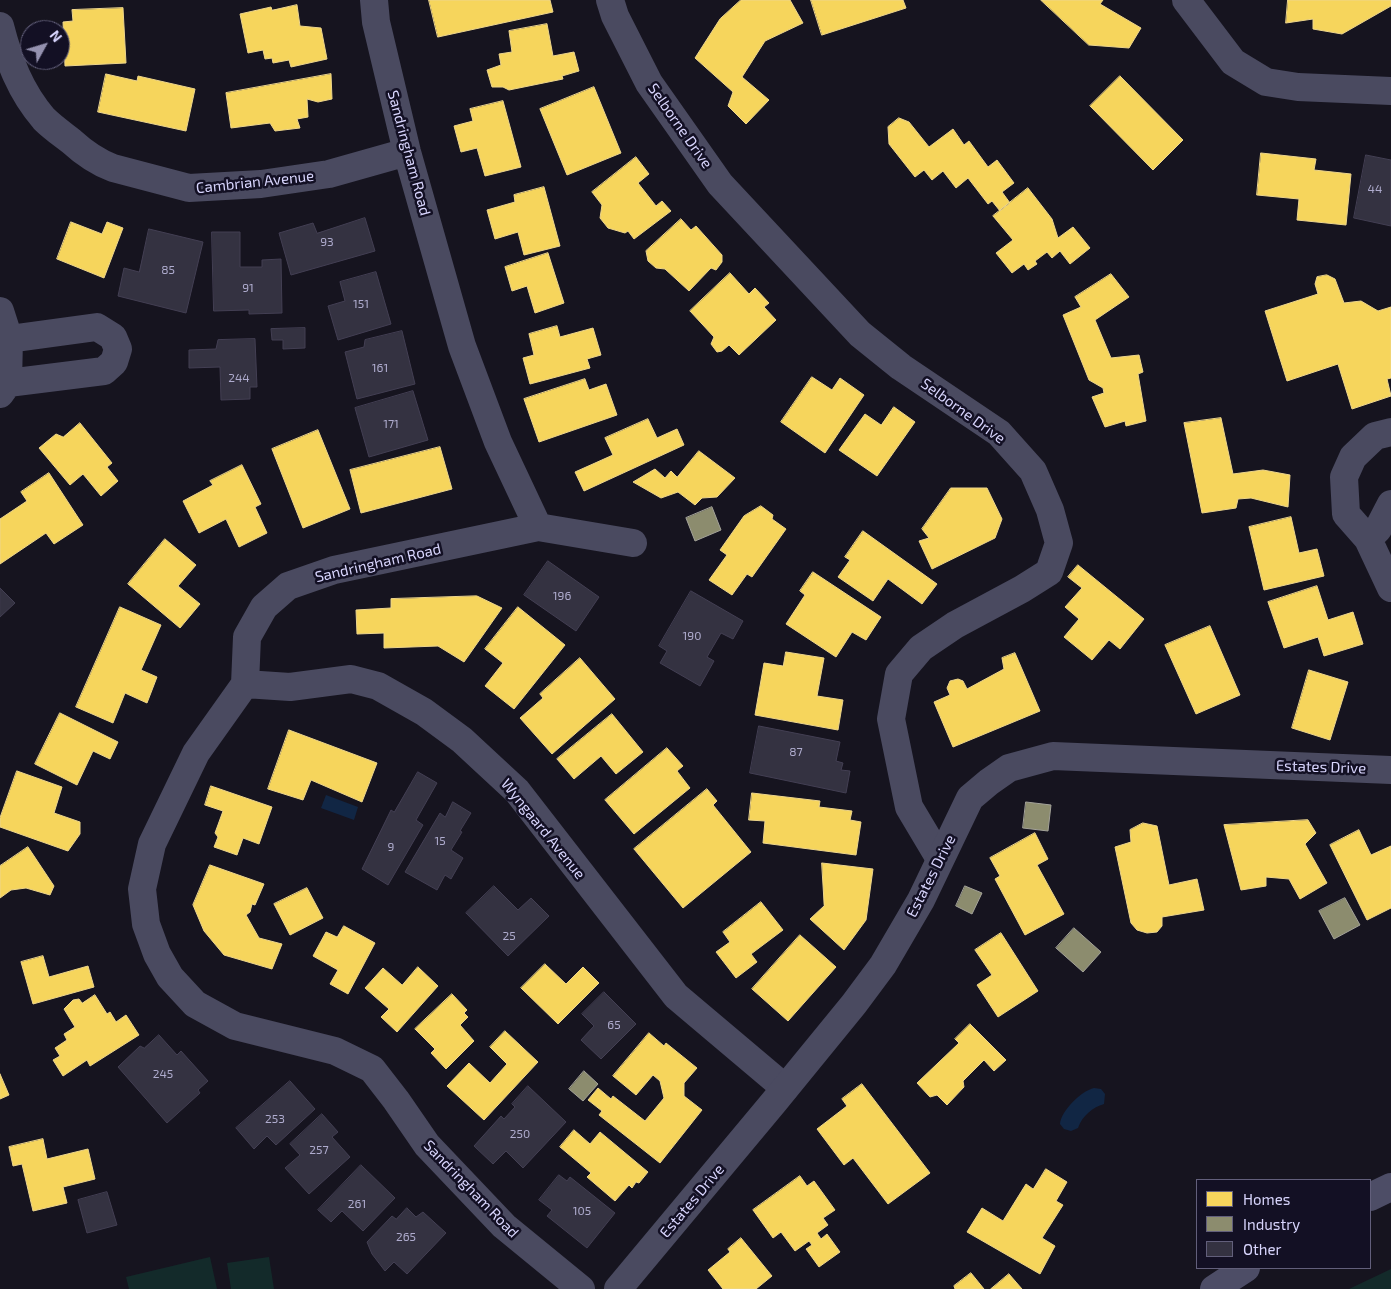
<!DOCTYPE html>
<style>
body{margin:0}
#map{position:relative;width:1391px;height:1289px;overflow:hidden;background:#16141f;font-family:"Exo 2",sans-serif}
canvas{display:block}
.legend{position:absolute;left:1196px;top:1179px;width:175px;height:90px;box-sizing:border-box;background:#131024;border:1px solid #625f7b;margin:0;padding:6px 9px;list-style:none;font-size:15px;color:#d8d5fd}
.legend li{display:flex;align-items:center;gap:10px;height:25px}
.legend b{width:25px;border:1px solid #625f7b}
.north{position:absolute;left:20px;top:20px;width:50px;height:50px;box-sizing:border-box;background:#131024;border:1px solid #625f7b;border-radius:50%;rotate:51deg;font-size:14px;font-weight:700;line-height:20px;text-align:center;color:#d8d5fd}
.north::after{content:'';display:block;margin:auto;width:18px;height:22px;background:#9491af;clip-path:polygon(50% 0,100% 100%,50% 72%,0 100%)}
</style>
<div id="map">
<canvas width="1391" height="1289"></canvas>
<ul class="legend">
<li><b style="height:14px;background:#f6d55c"></b>Homes</li>
<li><b style="height:14px;background:#8c8c6e"></b>Industry</li>
<li><b style="height:14px;background:#343241"></b>Other</li>
</ul>
<div class="north">N</div>
</div>
<script>
const c = document.querySelector('canvas').getContext('2d');
c.lineJoin = 'round';
function fillPath(path, color) { c.fillStyle = color; c.fill(path, 'evenodd'); }
function trace(path, color, width, dash) { c.strokeStyle = color; c.lineWidth = width; c.lineCap = dash ? 'butt' : 'round'; c.setLineDash(dash || []); c.stroke(path); }
function label(font, color, halo, rows, align = 'center') {
  c.font = font + ' "Exo 2",sans-serif'; c.lineWidth = 5; c.setLineDash([]); c.textBaseline = 'middle'; c.strokeStyle = halo; c.fillStyle = color; for (const [text, x, y, turn = 0] of rows) {
    c.save(); c.translate(x, y); c.rotate((+turn || 0) * Math.PI / 180); c.textAlign = isNaN(turn) ? turn : align; if (halo) c.strokeText(text, 0, 0); c.fillText(text, 0, 0); c.restore();
  }
}
const green = new Path2D(`
 M 210,1257 L 217,1289 L 129,1289 L 126,1277 Z
 M 269,1257 L 274,1289 L 231,1289 L 227,1263 Z
 M 1391,1269 L 1391,1289 L 1349,1289 Z`);
const water = new Path2D(`
 M 326,795 L 358,807 L 354,820 L 321,808 Z
 M 1094,1088 L 1101,1089 L 1105,1094 L 1104,1104 C 1093,1107 1082,1116 1078,1128 L 1071,1131 L 1064,1129 L 1060,1124 C 1061,1111 1081,1091 1094,1088 Z`);
const homes = new Path2D(`
 M 429,0 L 550,0 L 553,12 L 438,37 Z
 M 741,0 L 790,0 L 803,23 L 765,41 L 742,77 L 769,100 L 746,124 L 728,106 L 733,92 L 695,58 L 720,19 Z
 M 811,0 L 903,0 L 906,8 L 822,35 Z
 M 1041,0 L 1103,0 L 1100,4 L 1141,28 L 1129,48 L 1089,45 Z
 M 1288,0 L 1391,0 L 1391,6 L 1342,34 L 1313,29 L 1313,19 L 1286,23 Z
 M 297,5 L 300,26 L 321,28 L 327,59 L 291,67 L 289,60 L 273,63 L 272,58 L 265,59 L 263,50 L 248,53 L 240,14 L 271,7 L 272,10 Z
 M 123,8 L 126,63 L 65,66 L 63,22 L 73,21 L 72,10 Z
 M 547,24 L 553,56 L 574,52 L 579,71 L 562,76 L 563,79 L 509,90 L 503,87 L 492,87 L 487,70 L 501,65 L 499,54 L 512,52 L 509,31 Z
 M 106,74 L 137,81 L 138,76 L 195,89 L 186,131 L 98,112 Z
 M 331,74 L 332,99 L 318,102 L 307,99 L 308,117 L 297,119 L 300,128 L 275,131 L 270,123 L 231,128 L 226,93 Z
 M 1120,76 L 1183,140 L 1153,170 L 1090,106 Z
 M 594,87 L 621,153 L 567,175 L 540,109 Z
 M 503,101 L 521,167 L 485,176 L 477,148 L 461,152 L 454,126 L 473,121 L 470,109 Z
 M 899,118 L 909,122 L 929,147 L 953,129 L 964,145 L 969,141 L 988,167 L 997,160 L 1014,183 L 1002,192 L 1010,203 L 1000,211 L 992,201 L 988,204 L 968,178 L 956,188 L 943,171 L 932,180 L 924,170 L 915,177 L 889,144 L 888,127 Z
 M 1261,153 L 1316,159 L 1314,170 L 1351,174 L 1346,225 L 1297,220 L 1299,199 L 1257,195 Z
 M 636,157 L 649,174 L 638,183 L 656,206 L 662,201 L 671,211 L 634,239 L 628,231 L 625,233 L 608,228 L 600,218 L 602,205 L 592,192 Z
 M 544,187 L 560,246 L 524,255 L 518,232 L 495,239 L 487,210 L 515,202 L 514,195 Z
 M 1028,188 L 1052,219 L 1058,238 L 1073,227 L 1090,248 L 1070,264 L 1060,251 L 1052,258 L 1047,252 L 1035,261 L 1037,264 L 1028,270 L 1024,264 L 1012,273 L 996,253 L 1013,240 L 993,216 Z
 M 681,219 L 691,230 L 696,226 L 722,255 L 722,262 L 716,270 L 711,268 L 689,291 L 665,269 L 656,268 L 648,261 L 646,251 Z
 M 71,222 L 102,234 L 107,222 L 123,228 L 104,278 L 57,259 Z
 M 548,253 L 564,303 L 535,313 L 527,286 L 512,291 L 505,267 Z
 M 730,273 L 749,294 L 755,288 L 769,303 L 764,307 L 776,320 L 739,355 L 729,345 L 722,351 L 717,352 L 711,344 L 714,337 L 690,311 Z
 M 1111,274 L 1129,297 L 1095,320 L 1111,358 L 1139,355 L 1143,372 L 1138,374 L 1146,421 L 1126,426 L 1125,421 L 1105,427 L 1092,397 L 1104,393 L 1103,388 L 1089,380 L 1063,315 L 1081,307 L 1075,297 Z
 M 1327,275 L 1335,279 L 1344,303 L 1361,301 L 1378,311 L 1391,307 L 1391,378 L 1387,379 L 1391,396 L 1352,409 L 1338,364 L 1287,381 L 1265,311 L 1318,294 L 1315,284 L 1317,277 Z
 M 557,326 L 560,337 L 593,328 L 601,355 L 587,359 L 590,368 L 530,384 L 523,358 L 534,355 L 529,334 Z
 M 812,377 L 832,390 L 840,378 L 864,395 L 825,453 L 781,422 Z
 M 585,379 L 589,390 L 606,384 L 617,415 L 539,442 L 524,399 Z
 M 894,407 L 915,422 L 877,476 L 839,450 L 865,414 L 881,425 Z
 M 1221,418 L 1233,474 L 1263,470 L 1290,475 L 1288,507 L 1251,498 L 1238,499 L 1236,508 L 1202,513 L 1184,423 Z
 M 648,419 L 657,438 L 677,429 L 684,445 L 584,491 L 575,472 L 613,455 L 605,438 Z
 M 80,423 L 112,463 L 107,467 L 118,481 L 101,496 L 83,474 L 70,485 L 39,448 L 56,434 L 63,437 Z
 M 318,430 L 350,509 L 303,528 L 272,449 Z
 M 440,447 L 452,489 L 361,513 L 350,470 Z
 M 699,451 L 735,478 L 717,497 L 702,498 L 695,505 L 678,492 L 661,498 L 633,482 L 655,469 L 665,478 L 671,471 L 677,477 Z
 M 242,465 L 261,504 L 255,507 L 267,533 L 239,547 L 226,519 L 199,533 L 183,501 L 213,485 L 210,481 Z
 M 49,473 L 83,525 L 54,544 L 46,533 L 0,564 L 0,519 L 27,501 L 21,492 Z
 M 951,488 L 987,488 L 1002,519 L 995,538 L 932,569 L 919,541 L 929,538 L 922,529 Z
 M 761,506 L 773,515 L 772,519 L 786,529 L 752,577 L 747,574 L 732,595 L 709,580 L 727,555 L 720,550 L 744,516 Z
 M 1291,517 L 1299,553 L 1317,549 L 1324,576 L 1264,590 L 1249,527 Z
 M 863,531 L 937,584 L 922,604 L 888,579 L 873,601 L 838,577 L 850,560 L 845,557 Z
 M 165,539 L 196,565 L 178,586 L 200,604 L 180,628 L 128,584 Z
 M 1078,565 L 1144,619 L 1120,649 L 1109,640 L 1092,660 L 1064,637 L 1079,619 L 1065,607 L 1082,588 L 1068,577 Z
 M 813,572 L 881,617 L 866,640 L 852,632 L 836,657 L 786,624 L 805,595 L 800,591 Z
 M 1317,586 L 1328,620 L 1353,612 L 1363,644 L 1324,656 L 1318,637 L 1284,648 L 1268,602 Z
 M 477,596 L 502,608 L 464,662 L 438,646 L 384,648 L 384,633 L 357,634 L 356,610 L 391,608 L 391,599 Z
 M 120,607 L 161,625 L 141,670 L 157,677 L 147,703 L 125,693 L 113,723 L 76,707 Z
 M 518,607 L 565,645 L 514,709 L 485,686 L 503,663 L 485,649 Z
 M 1210,626 L 1240,695 L 1196,714 L 1165,645 Z
 M 786,652 L 824,658 L 817,696 L 843,700 L 838,730 L 755,715 L 764,663 L 783,666 Z
 M 1015,653 L 1040,711 L 953,747 L 934,702 L 950,695 L 947,688 L 950,681 L 958,679 L 963,681 L 967,689 L 1004,669 L 1002,658 Z
 M 580,658 L 615,699 L 552,754 L 520,718 L 543,698 L 540,694 Z
 M 1309,670 L 1348,682 L 1330,740 L 1292,728 Z
 M 60,713 L 118,742 L 110,759 L 93,751 L 77,785 L 35,764 Z
 M 612,714 L 643,752 L 616,774 L 601,756 L 574,779 L 557,759 Z
 M 289,730 L 377,763 L 362,802 L 311,780 L 303,800 L 268,789 Z
 M 667,748 L 683,766 L 677,771 L 690,788 L 634,834 L 605,800 Z
 M 17,771 L 62,787 L 54,813 L 80,822 L 80,834 L 68,851 L 0,827 L 0,818 Z
 M 211,786 L 272,807 L 259,844 L 243,838 L 237,855 L 214,847 L 218,837 L 215,833 L 223,811 L 205,805 Z
 M 707,789 L 717,801 L 713,805 L 751,852 L 683,908 L 634,849 Z
 M 752,793 L 820,801 L 819,807 L 852,811 L 850,820 L 861,822 L 856,855 L 763,843 L 765,821 L 749,820 Z
 M 1308,820 L 1316,833 L 1305,844 L 1327,883 L 1300,899 L 1289,879 L 1266,877 L 1266,886 L 1241,890 L 1224,825 Z
 M 1143,823 L 1157,826 L 1169,885 L 1197,879 L 1204,910 L 1162,917 L 1162,926 L 1157,932 L 1147,933 L 1137,930 L 1131,923 L 1115,847 L 1131,842 L 1130,830 Z
 M 1359,830 L 1371,855 L 1391,846 L 1391,908 L 1367,920 L 1330,845 Z
 M 1035,833 L 1048,859 L 1037,865 L 1064,914 L 1025,935 L 995,879 L 1000,876 L 990,858 Z
 M 28,847 L 54,886 L 50,895 L 26,888 L 11,890 L 0,898 L 0,866 Z
 M 822,863 L 873,869 L 866,920 L 844,950 L 810,919 L 824,906 Z
 M 210,865 L 264,884 L 255,905 L 252,904 L 250,912 L 246,915 L 259,938 L 282,944 L 272,969 L 224,955 L 204,931 L 193,905 Z
 M 307,888 L 323,918 L 290,935 L 274,904 Z
 M 761,902 L 783,930 L 751,954 L 757,962 L 736,978 L 716,952 L 730,942 L 723,932 Z
 M 344,926 L 375,943 L 348,994 L 330,984 L 338,970 L 313,956 L 326,932 L 337,937 Z
 M 1001,933 L 1038,991 L 998,1017 L 977,985 L 992,975 L 975,950 Z
 M 800,935 L 836,967 L 788,1021 L 752,989 Z
 M 43,956 L 49,977 L 88,966 L 94,987 L 33,1004 L 21,962 Z
 M 545,964 L 566,984 L 583,967 L 599,983 L 558,1024 L 521,988 Z
 M 418,967 L 438,986 L 397,1032 L 381,1017 L 389,1009 L 365,988 L 383,968 L 402,985 Z
 M 452,994 L 467,1010 L 464,1013 L 468,1017 L 460,1025 L 474,1041 L 446,1069 L 431,1053 L 435,1049 L 415,1029 Z
 M 95,995 L 107,1014 L 110,1012 L 116,1022 L 126,1015 L 139,1035 L 90,1066 L 87,1060 L 63,1076 L 53,1060 L 60,1056 L 55,1048 L 67,1040 L 64,1034 L 75,1027 L 64,1009 L 73,1000 L 79,999 L 82,1003 Z
 M 970,1024 L 1006,1060 L 994,1071 L 984,1060 L 963,1081 L 964,1087 L 947,1105 L 937,1095 L 930,1097 L 917,1083 L 959,1043 L 955,1039 Z
 M 505,1031 L 538,1062 L 484,1120 L 447,1086 L 469,1063 L 490,1083 L 507,1064 L 490,1047 Z
 M 649,1033 L 664,1046 L 666,1043 L 697,1068 L 684,1083 L 684,1096 L 702,1110 L 660,1163 L 599,1115 L 602,1111 L 588,1100 L 598,1088 L 611,1099 L 613,1096 L 645,1121 L 664,1098 L 660,1081 L 653,1075 L 636,1095 L 613,1076 Z
 M 0,1074 L 9,1095 L 0,1099 Z
 M 862,1084 L 930,1173 L 888,1204 L 853,1158 L 844,1165 L 817,1129 L 847,1106 L 842,1099 Z
 M 574,1130 L 590,1144 L 600,1132 L 648,1172 L 639,1183 L 636,1182 L 632,1188 L 629,1185 L 615,1201 L 587,1177 L 591,1173 L 560,1147 Z
 M 43,1139 L 47,1159 L 88,1149 L 95,1179 L 63,1187 L 67,1203 L 33,1211 L 22,1164 L 13,1166 L 9,1147 Z
 M 1046,1169 L 1067,1182 L 1056,1201 L 1063,1205 L 1042,1238 L 1055,1246 L 1040,1274 L 967,1232 L 982,1208 L 1003,1221 L 1026,1184 L 1033,1189 Z
 M 800,1176 L 807,1186 L 814,1181 L 835,1210 L 823,1218 L 828,1225 L 817,1233 L 821,1239 L 827,1234 L 840,1252 L 819,1267 L 806,1249 L 812,1245 L 809,1241 L 795,1251 L 781,1232 L 773,1238 L 753,1210 Z
 M 741,1238 L 772,1276 L 756,1289 L 723,1289 L 708,1270 L 730,1252 L 728,1249 Z
 M 971,1273 L 984,1289 L 955,1289 L 954,1286 Z
 M 1009,1274 L 1022,1289 L 991,1289 Z`);
const industry = new Path2D(`
 M 712,507 L 721,530 L 695,541 L 686,518 Z
 M 1026,802 L 1051,805 L 1048,831 L 1023,828 Z
 M 965,886 L 982,893 L 972,914 L 956,906 Z
 M 1345,898 L 1360,925 L 1334,939 L 1319,911 Z
 M 1074,928 L 1101,952 L 1083,972 L 1056,948 Z
 M 584,1071 L 598,1084 L 583,1101 L 569,1089 Z`);
const building = new Path2D(`
 M 1366,155 L 1391,160 L 1391,226 L 1354,218 Z
 M 365,218 L 375,251 L 291,275 L 279,233 L 313,223 L 317,233 Z
 M 149,229 L 203,242 L 186,313 L 118,296 L 124,268 L 139,272 Z
 M 212,232 L 240,232 L 240,267 L 262,267 L 262,260 L 281,259 L 282,313 L 249,314 L 249,310 L 214,311 Z
 M 376,272 L 391,324 L 338,340 L 328,306 L 345,301 L 340,282 Z
 M 305,328 L 305,348 L 283,349 L 283,340 L 272,340 L 271,329 Z
 M 402,331 L 415,384 L 357,399 L 345,352 L 364,347 L 365,340 Z
 M 255,339 L 257,387 L 250,387 L 250,399 L 221,400 L 220,367 L 189,368 L 189,350 L 216,349 L 218,340 Z
 M 413,391 L 428,440 L 369,457 L 355,408 Z
 M 548,561 L 599,597 L 576,631 L 524,595 Z
 M 0,588 L 15,603 L 0,617 Z
 M 691,591 L 743,621 L 733,639 L 721,633 L 707,657 L 714,661 L 700,686 L 660,663 L 667,651 L 659,646 Z
 M 759,726 L 840,742 L 836,761 L 843,763 L 841,770 L 850,771 L 846,793 L 750,773 Z
 M 418,772 L 437,783 L 416,820 L 423,825 L 388,885 L 362,869 L 391,810 L 394,812 Z
 M 453,802 L 471,813 L 460,831 L 462,832 L 451,850 L 463,858 L 451,879 L 445,875 L 437,890 L 405,872 L 440,813 L 445,817 Z
 M 494,886 L 518,910 L 531,898 L 549,916 L 508,956 L 466,913 Z
 M 604,992 L 636,1024 L 601,1059 L 581,1040 L 594,1026 L 582,1014 Z
 M 159,1035 L 177,1055 L 181,1051 L 208,1081 L 198,1090 L 200,1093 L 167,1123 L 118,1067 L 140,1046 L 144,1048 Z
 M 290,1081 L 315,1109 L 276,1145 L 267,1136 L 254,1149 L 236,1128 Z
 M 528,1086 L 566,1122 L 523,1168 L 506,1151 L 493,1164 L 474,1146 L 501,1116 L 504,1119 L 515,1107 L 512,1104 Z
 M 322,1114 L 338,1132 L 332,1137 L 350,1157 L 309,1194 L 285,1168 L 300,1155 L 290,1144 Z
 M 361,1165 L 395,1198 L 363,1231 L 342,1211 L 331,1222 L 318,1210 Z
 M 559,1175 L 567,1181 L 570,1177 L 615,1213 L 587,1248 L 547,1216 L 552,1210 L 539,1200 Z
 M 107,1192 L 117,1225 L 87,1233 L 78,1200 Z
 M 407,1208 L 416,1217 L 423,1212 L 446,1233 L 407,1274 L 394,1262 L 385,1271 L 372,1254 L 367,1242 L 392,1216 L 396,1219 Z`);
const minor = new Path2D(`
 M 374,0 L 376,22 L 407,152 L 462,346 L 498,442 L 538,527 L 334,570 L 288,586 L 264,607 L 247,637 L 245,684 L 196,753 L 152,844 L 142,889 L 146,924 L 157,954 L 170,977 L 195,1004 L 235,1026 L 335,1051 L 372,1069 L 396,1100 L 427,1145 L 504,1226 L 581,1289
 M 610,0 L 615,16 L 649,83 L 720,184 L 860,334 L 901,367 L 999,433 L 1033,471 L 1050,510 L 1059,543 L 1049,572 L 1022,589 L 955,625 L 921,648 L 899,674 L 891,719 L 909,807 L 940,859
 M 1186,0 L 1233,62 L 1266,82 L 1298,87 L 1391,91
 M 0,26 C 9,61 20,91 44,119 C 52,127 62,134 71,141 C 83,152 97,162 113,168 L 189,188 L 261,184 L 329,174 L 407,152
 M 0,311 L 9,339 L 8,383 L 0,394
 M 8,383 L 104,371 L 114,362 L 118,349 L 113,337 L 97,327 L 9,339
 M 1391,432 L 1375,436 L 1353,457 L 1344,477 L 1346,514 L 1368,539 L 1391,588
 M 538,527 L 633,543
 M 1368,539 L 1378,529 L 1391,504
 M 245,684 L 290,687 L 351,679 L 378,686 L 424,712 L 462,740 L 517,791 L 676,996 L 785,1088`);
const tertiary = new Path2D(`
 M 618,1289 L 774,1102 L 854,1004 L 883,965 L 921,900 L 970,798 L 989,782 L 1009,768 L 1053,756 L 1391,770`);
const secondary = new Path2D(`
 M 1370,1197 L 1391,1187
 M 1214,1289 L 1246,1268`);
const numberNames = [
 ["44",1375,189],
 ["93",327,242],
 ["85",168,270],
 ["91",248,288],
 ["151",361,304],
 ["161",380,368],
 ["244",239,378],
 ["171",391,424],
 ["196",562,596],
 ["190",692,636],
 ["87",796,752],
 ["15",440,841],
 ["9",391,847],
 ["25",509,936],
 ["65",614,1025],
 ["245",163,1074],
 ["253",275,1119],
 ["250",520,1134],
 ["257",319,1150],
 ["261",357,1204],
 ["105",582,1211],
 ["265",406,1237]
];
const streetNames = [
 ["Selborne Drive",680,126,55],
 ["Sandringham Road",409,153,75],
 ["Cambrian Avenue",255,182,-6],
 ["Selborne Drive",963,411,36],
 ["Sandringham Road",378,563,-13],
 ["Estates Drive",1321,767,2],
 ["Wyngaard Avenue",543,829,51],
 ["Estates Drive",931,876,-63],
 ["Sandringham Road",471,1189,46],
 ["Estates Drive",692,1201,-50]
];
fillPath(green, '#132a2a');
fillPath(water, '#112644');
fillPath(homes, '#f6d55c');
trace(homes, '#edd58c', 1);
fillPath(industry, '#8c8c6e');
trace(industry, '#a3a299', 1);
fillPath(building, '#343241');
trace(building, '#433f53', 1);
trace(minor, '#4a4a60', 28);
trace(tertiary, '#4a4a60', 28);
trace(secondary, '#4d4d66', 28);
label('12px', '#afacce', null, numberNames);
label('15px', '#d8d5fd', '#131024', streetNames);
</script>
